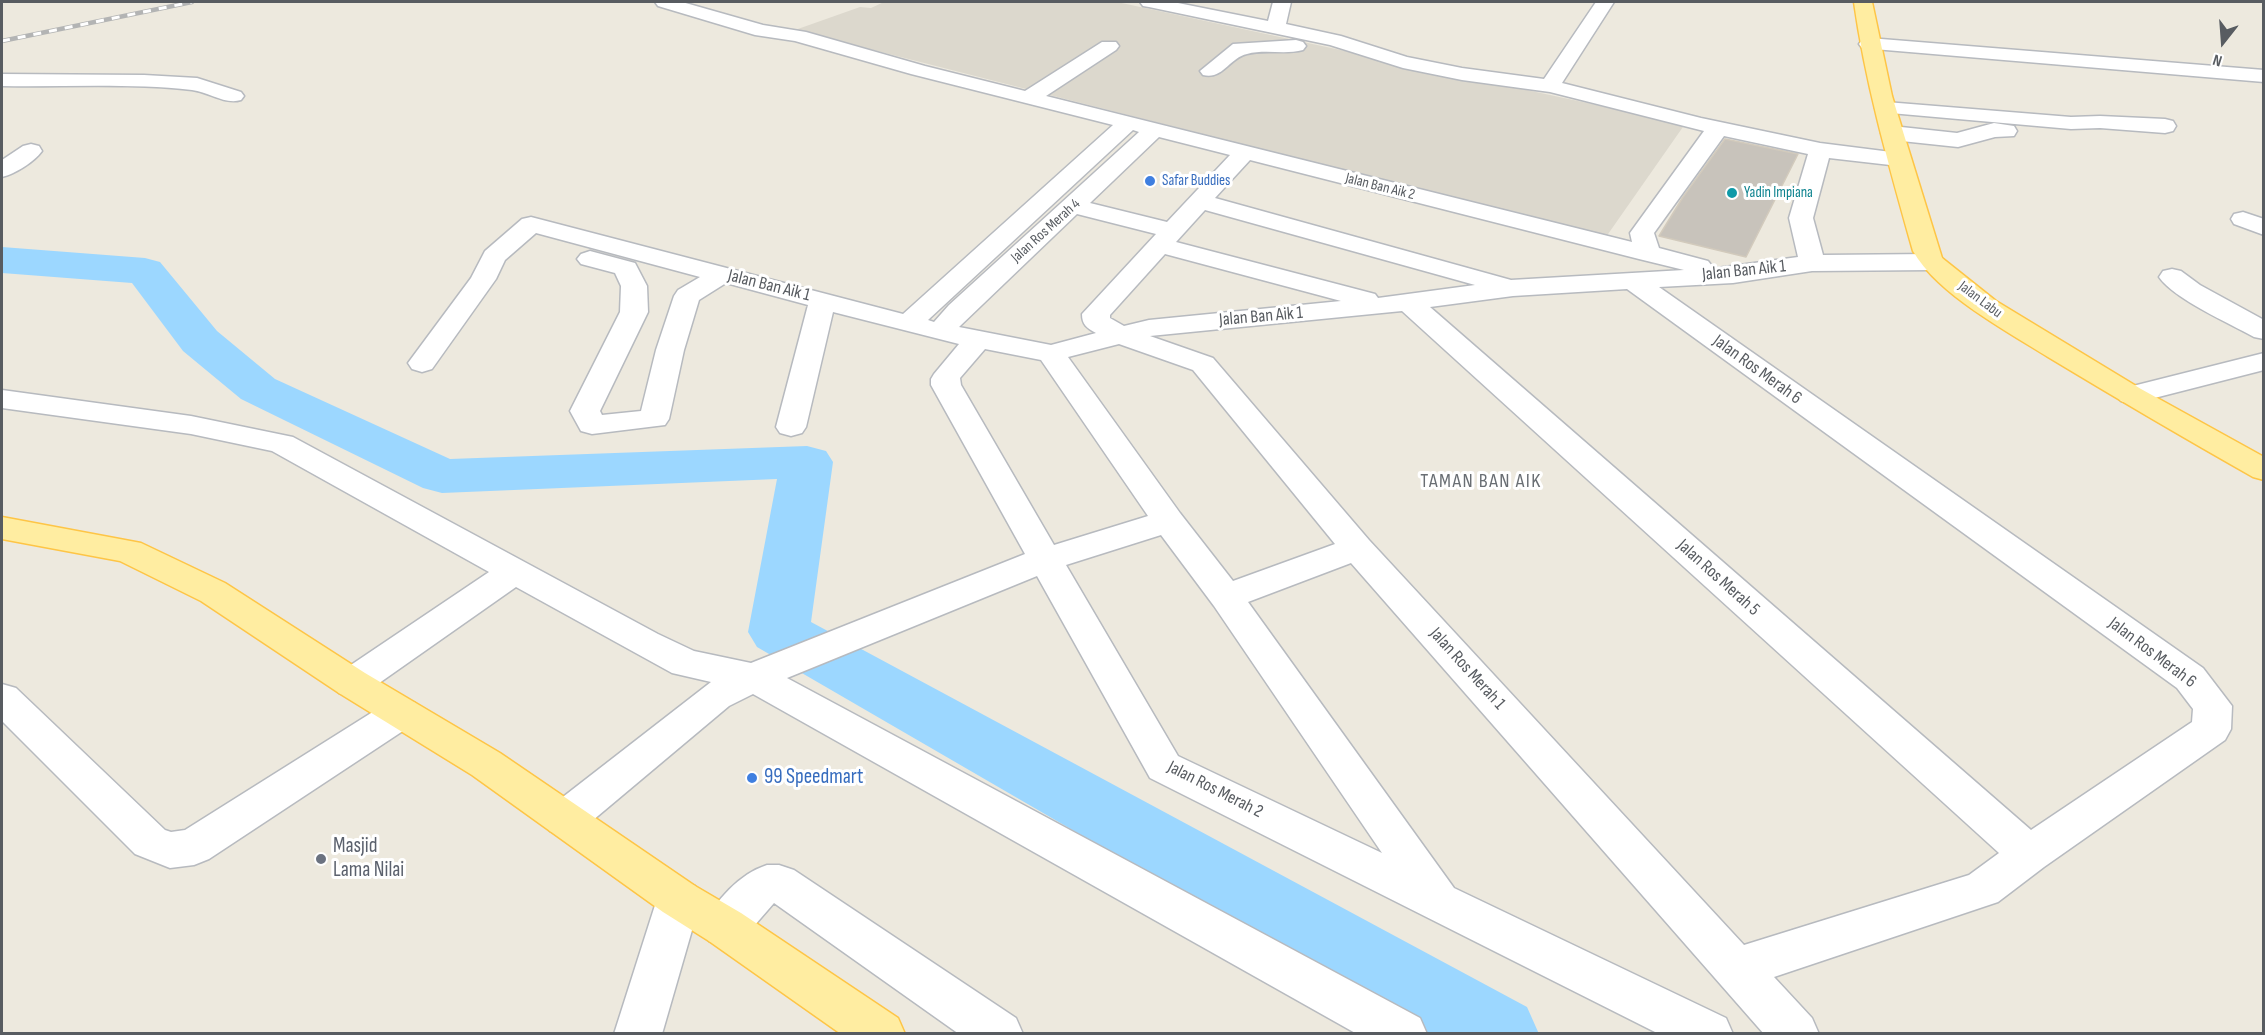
<!DOCTYPE html>
<style>
body{margin:0}
#map{position:relative;width:2265px;height:1035px;overflow:hidden;background:#ede9de;font-family:"Sofia Sans Condensed",sans-serif}
canvas{display:block}
.frame{position:absolute;inset:0;border:3px solid #585c61;pointer-events:none}
.north{position:absolute;left:2193px;top:12px;width:60px;height:60px;-webkit-text-stroke:4px #fff;paint-order:stroke;rotate:197deg;font-size:16px;font-weight:700;line-height:24px;text-align:center;color:#585c61}
.north::after{content:'';display:block;margin:auto;width:21px;height:27px;background:#585c61;clip-path:polygon(50% 0,100% 100%,50% 72%,0 100%)}
</style>
<div id="map">
<canvas width="2265" height="1035"></canvas>
<div class="frame"></div>
<div class="north">N</div>
</div>
<script>
const c = document.querySelector('canvas').getContext('2d');
c.lineJoin = 'round';
function fillPath(path, color) { c.fillStyle = color; c.fill(path, 'evenodd'); }
function trace(path, color, width, dash) { c.strokeStyle = color; c.lineWidth = width; c.lineCap = dash ? 'butt' : 'round'; c.setLineDash(dash || []); c.stroke(path); }
function label(font, color, halo, rows, align = 'center') {
  c.font = font + ' "Sofia Sans Condensed",sans-serif'; c.lineWidth = 6; c.setLineDash([]); c.textBaseline = 'middle'; c.strokeStyle = halo; c.fillStyle = color; for (const [text, x, y, turn = 0] of rows) {
    c.save(); c.translate(x, y); c.rotate((+turn || 0) * Math.PI / 180); c.textAlign = isNaN(turn) ? turn : align; if (halo) c.strokeText(text, 0, 0); c.fillText(text, 0, 0); c.restore();
  }
}
const education = new Path2D(`
 M 884,2 L 1117,2 L 1685,124 L 1606,237 L 795,30 L 860,7 L 871,8 Z`);
const river = new Path2D(`
 M 2,247 L 145,258 L 160,262 L 217,331 L 275,379 L 450,459 L 807,446 L 826,451 L 833,462 L 811,622 L 1527,1007 L 1539,1034 L 1424,1034 L 757,647 L 748,632 L 777,479 L 442,493 L 423,488 L 241,399 L 183,351 L 132,283 L 2,273 Z`);
const building = new Path2D(`
 M 1725,139 L 1798,154 L 1746,257 L 1659,236 L 1683,197 Z`);
const minor = new Path2D(`
 M 655,2 L 682,2 L 763,25 L 806,32 L 925,66 L 1025,91 L 1102,42 L 1116,42 L 1119,46 L 1116,50 L 1046,96 L 1632,242 L 1630,233 L 1704,131 L 1550,92 L 1462,80 L 1403,68 L 1330,45 L 1149,7 L 1143,6 L 1140,2 L 1173,2 L 1268,21 L 1273,2 L 1291,2 L 1286,24 L 1341,36 L 1407,57 L 1462,68 L 1544,79 L 1596,2 L 1614,2 L 1562,83 L 1701,118 L 1820,143 L 1907,154 L 1910,159 L 1907,164 L 1899,166 L 1829,158 L 1813,218 L 1823,255 L 1932,254 L 1941,257 L 1945,262 L 1941,267 L 1932,270 L 1812,271 L 1733,283 L 1659,287 L 2203,668 L 2232,706 L 2231,729 L 2225,740 L 2044,867 L 1998,902 L 1774,977 L 1812,1018 L 1819,1034 L 1764,1034 L 1351,563 L 1248,602 L 1454,888 L 1726,1018 L 1733,1034 L 1659,1034 L 1150,778 L 1037,576 L 787,678 L 1420,1018 L 1427,1034 L 1357,1034 L 753,694 L 729,706 L 580,831 L 565,836 L 550,831 L 544,819 L 550,807 L 711,682 L 672,673 L 516,587 L 365,693 L 352,697 L 339,693 L 333,683 L 339,673 L 489,572 L 272,451 L 191,434 L 2,408 L 2,390 L 191,416 L 293,437 L 658,634 L 694,651 L 751,663 L 1025,554 L 931,385 L 931,379 L 934,374 L 959,344 L 833,312 L 806,427 L 802,433 L 791,436 L 780,433 L 776,427 L 808,305 L 726,283 L 699,300 L 684,350 L 669,419 L 665,425 L 592,434 L 581,431 L 570,411 L 620,312 L 621,286 L 615,273 L 581,264 L 577,259 L 581,254 L 590,251 L 635,263 L 647,286 L 648,312 L 600,411 L 602,415 L 641,411 L 656,350 L 674,296 L 678,290 L 700,277 L 536,233 L 505,260 L 496,279 L 432,369 L 422,372 L 412,369 L 408,363 L 471,278 L 485,251 L 522,219 L 531,217 L 903,314 L 1113,125 L 911,74 L 795,41 L 755,35 L 658,6 ZM 1133,130 L 1139,132 L 949,305 L 934,322 L 928,320 ZM 1724,136 L 1808,154 L 1789,218 L 1798,257 L 1710,269 L 1712,266 L 1708,261 L 1659,248 L 1654,233 ZM 1159,137 L 1230,155 L 1167,222 L 1090,203 ZM 1250,160 L 1639,259 L 1684,270 L 1511,280 L 1215,198 ZM 1205,210 L 1475,285 L 1378,298 L 1375,294 L 1176,242 ZM 1077,214 L 1156,234 L 1082,314 C 1082,325 1087,328 1096,333 L 1051,345 L 959,327 ZM 1165,254 L 1341,301 L 1149,320 L 1124,326 L 1110,318 L 1110,315 ZM 1627,289 L 2177,688 L 2193,709 L 2192,722 L 2031,830 L 1430,307 L 1513,296 ZM 1402,311 L 1999,853 L 1969,875 L 1744,945 L 1369,540 L 1213,358 L 1150,336 ZM 1119,344 L 1193,370 L 1335,544 L 1233,581 L 1180,513 L 1068,357 ZM 985,349 L 1041,360 L 1148,516 L 1054,545 L 961,385 L 960,378 ZM 1161,535 L 1214,606 L 1382,853 L 1178,756 L 1066,565 Z
 M 1869,38 L 2264,70 L 2264,82 L 1862,48 L 1859,44 L 1862,40 Z
 M 1296,40 L 1303,42 L 1306,46 L 1303,50 C 1285,55 1265,49 1247,54 C 1229,58 1223,80 1203,75 L 1200,71 L 1233,44 Z
 M 2,74 L 144,75 L 197,78 L 241,92 L 244,96 L 241,100 C 225,105 209,92 192,90 C 130,83 65,87 2,86 Z
 M 1886,102 L 2071,117 L 2100,116 L 2165,119 L 2173,121 L 2176,126 L 2173,131 L 2165,133 L 2100,128 L 2071,129 L 1879,112 L 1875,108 L 1879,104 Z
 M 1994,123 L 2014,126 L 2017,131 L 2014,136 L 1995,137 L 1958,147 L 1892,140 L 1884,138 L 1881,133 L 1884,128 L 1892,126 L 1957,133 Z
 M 31,144 L 39,146 L 42,151 C 34,162 15,174 2,177 L 2,160 L 23,146 Z
 M 2243,212 L 2264,219 L 2264,235 L 2234,224 L 2231,219 L 2234,214 Z
 M 2172,269 L 2181,271 L 2200,285 L 2264,320 L 2264,339 L 2254,337 C 2229,323 2174,299 2159,277 L 2163,271 Z
 M 2264,353 L 2264,370 L 2131,404 L 2121,401 L 2116,395 L 2121,389 Z
 M 2,684 L 16,688 L 165,830 L 171,832 L 185,830 L 387,703 L 401,698 L 415,703 L 420,713 L 415,723 L 209,859 L 194,865 L 170,868 L 135,854 L 2,721 Z
 M 767,865 L 779,865 L 794,870 L 1016,1018 L 1023,1034 L 959,1034 L 774,903 L 741,941 L 725,947 L 709,941 L 703,927 C 715,901 739,874 767,865 Z
 M 679,880 L 695,886 L 701,899 L 662,1034 L 614,1034 L 657,899 L 663,886 Z`);
const major = new Path2D(`
 M 1854,2 L 1872,2 L 1892,96 L 1942,258 L 1996,301 L 2141,389 L 2264,457 L 2264,480 L 2253,477 C 2184,438 2116,398 2048,357 C 2008,332 1936,293 1913,251 C 1890,169 1866,87 1854,2 Z
 M 2,517 L 141,543 L 225,583 L 365,673 L 500,753 L 695,886 L 741,913 L 898,1018 L 905,1034 L 841,1034 L 709,941 L 663,912 L 472,775 L 339,693 L 201,601 L 120,561 L 2,539 Z`);
const rail = new Path2D(`
 M 2,41 L 192,2`);
const markers = [
 [1150,181,6,"#3f7fe0"],
 [1732,193,6,"#0f9aa8"],
 [752,778,6,"#3f7fe0"],
 [321,859,6,"#6b7280"]
];
const farShopnames = [
 ["Safar Buddies",1162,181]
];
const farStreetnames = [
 ["Jalan Ban Aik 2",1380,187,14],
 ["Jalan Ros Merah 4",1046,231,-42],
 ["Jalan Labu",1980,300,37]
];
const farCulturenames = [
 ["Yadin Impiana",1744,193]
];
const streetNames = [
 ["Jalan Ban Aik 1",1744,271,-6],
 ["Jalan Ban Aik 1",769,286,14],
 ["Jalan Ban Aik 1",1261,317,-5],
 ["Jalan Ros Merah 6",1757,370,36],
 ["Jalan Ros Merah 5",1718,578,42],
 ["Jalan Ros Merah 6",2152,653,37],
 ["Jalan Ros Merah 1",1467,669,48],
 ["Jalan Ros Merah 2",1215,790,27]
];
const neighbourhoodNames = [
 ["TAMAN BAN AIK",1481,482]
];
const nearShopnames = [
 ["99 Speedmart",764,778]
];
const nearWorshipnames = [
 ["Masjid",333,847],
 ["Lama Nilai",333,871]
];
fillPath(education, '#dcd8cd');
fillPath(river, '#9cd7ff');
fillPath(building, '#c8c3bb');
trace(building, '#d2cabc', 1.5);
trace(minor, '#b7babf', 3);
trace(major, '#fec546', 3);
fillPath(minor, '#fff');
fillPath(major, '#ffeda1');
trace(rail, '#b3b4b4', 4.5);
trace(rail, '#fff', 3, [8]);
for (const [x, y, r, color] of markers) { const dot = new Path2D(); dot.arc(x, y, r, 0, 2 * Math.PI); c.fillStyle = color; c.fill(dot); trace(dot, '#fff', 2); }
label('15px', '#366cbe', '#fff', farShopnames, 'left');
label('15px', '#585c61', '#fff', farStreetnames);
label('15px', '#0d838f', '#fff', farCulturenames, 'left');
label('18px', '#585c61', '#fff', streetNames);
c.letterSpacing = '1.5px';
label('20px', '#696e73', '#fff', neighbourhoodNames);
c.letterSpacing = '0px';
label('21px', '#366cbe', '#fff', nearShopnames, 'left');
label('21px', '#5b616d', '#fff', nearWorshipnames, 'left');
</script>
